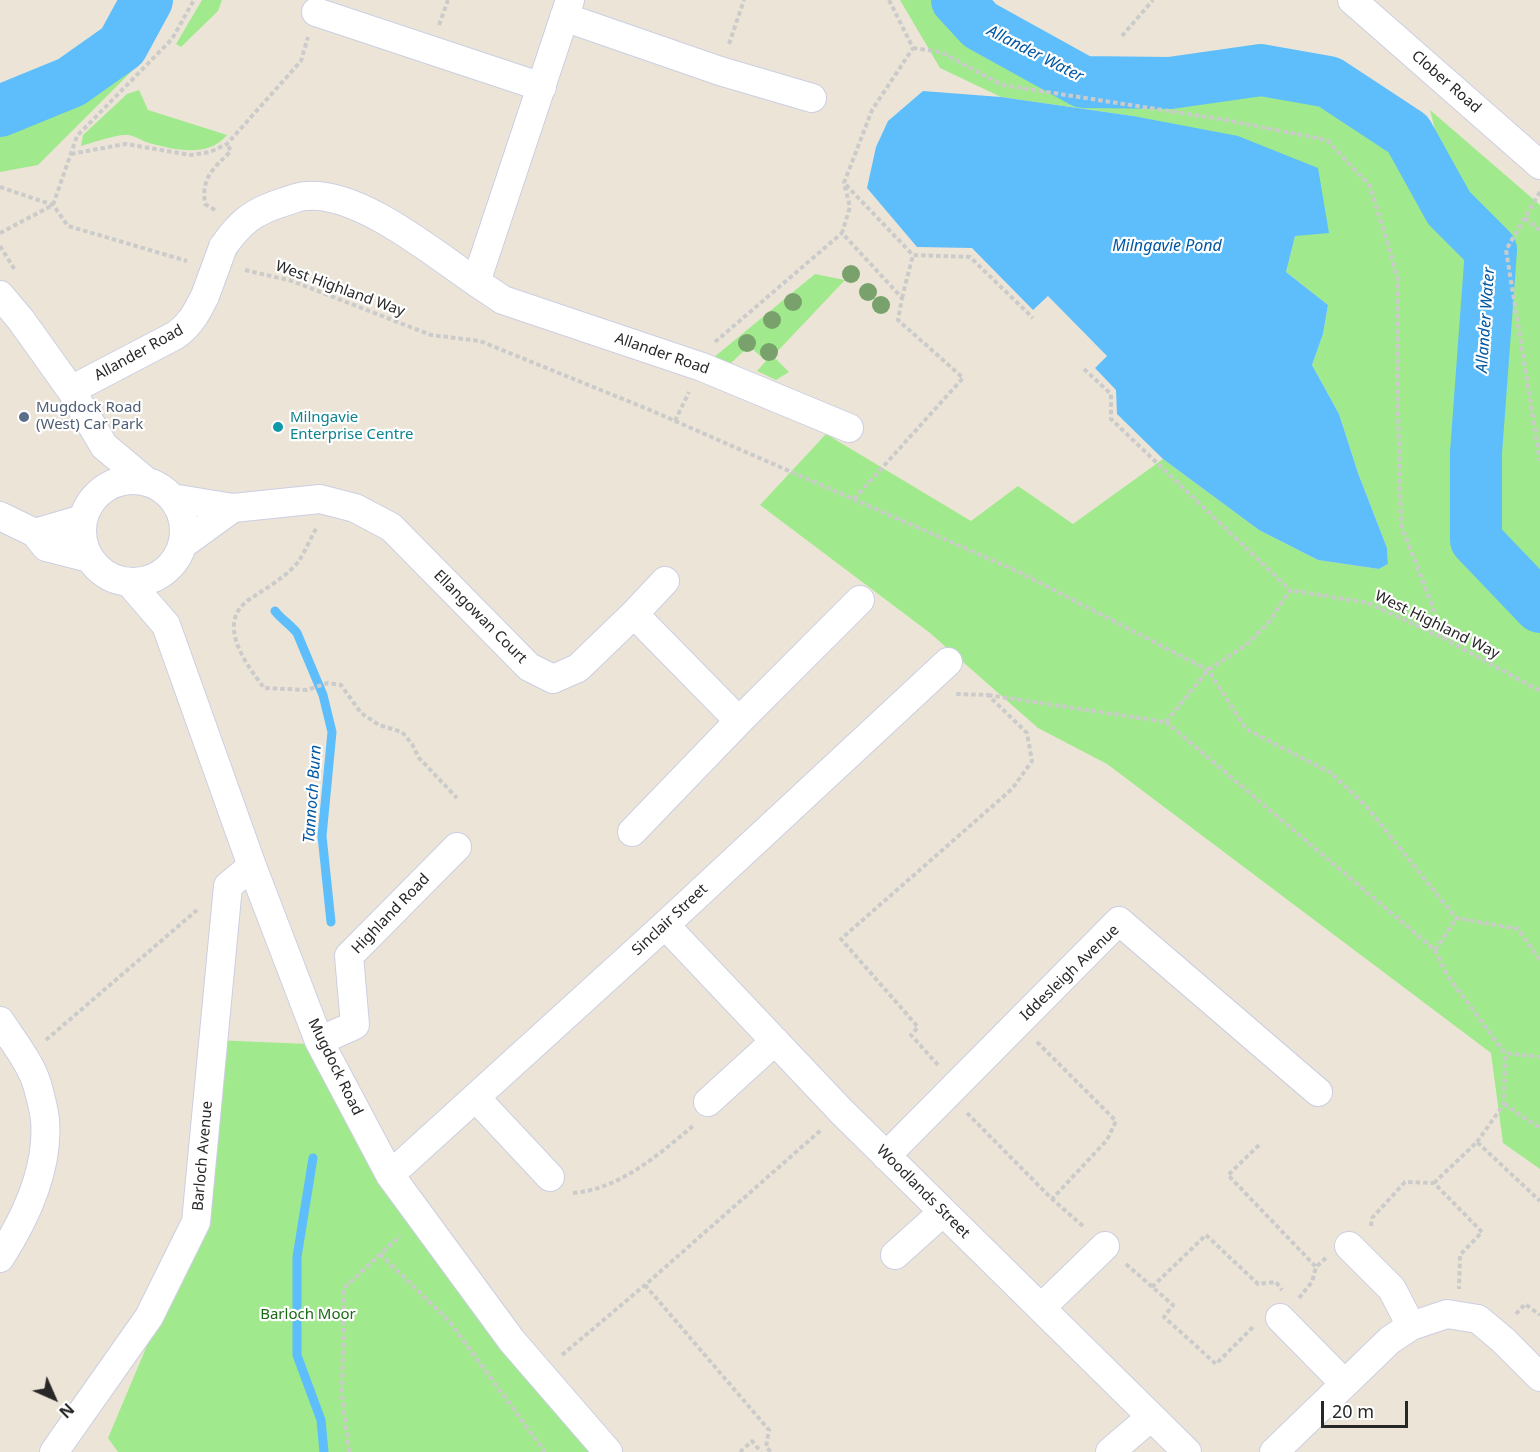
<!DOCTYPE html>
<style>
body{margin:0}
#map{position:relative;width:1540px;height:1452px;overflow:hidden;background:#ece5d7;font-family:"Noto Sans",sans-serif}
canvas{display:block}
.north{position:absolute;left:24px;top:1368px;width:60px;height:60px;-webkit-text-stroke:4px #fff;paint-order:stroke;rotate:135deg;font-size:16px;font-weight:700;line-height:24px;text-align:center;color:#272727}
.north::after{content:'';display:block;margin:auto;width:21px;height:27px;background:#272727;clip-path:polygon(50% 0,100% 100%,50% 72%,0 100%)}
.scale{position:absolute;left:1321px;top:1401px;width:87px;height:27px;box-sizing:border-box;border:3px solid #272727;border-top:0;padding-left:8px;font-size:18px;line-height:21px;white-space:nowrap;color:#272727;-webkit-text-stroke:4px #fff;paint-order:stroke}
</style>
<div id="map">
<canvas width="1540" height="1452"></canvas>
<div class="north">N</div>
<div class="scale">20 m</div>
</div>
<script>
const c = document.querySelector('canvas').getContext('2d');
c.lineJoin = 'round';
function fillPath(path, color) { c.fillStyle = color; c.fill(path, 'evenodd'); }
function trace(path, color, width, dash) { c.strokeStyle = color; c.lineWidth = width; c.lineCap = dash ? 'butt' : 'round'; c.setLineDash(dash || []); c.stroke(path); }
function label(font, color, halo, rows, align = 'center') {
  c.font = font + ' "Noto Sans",sans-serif'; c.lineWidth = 4.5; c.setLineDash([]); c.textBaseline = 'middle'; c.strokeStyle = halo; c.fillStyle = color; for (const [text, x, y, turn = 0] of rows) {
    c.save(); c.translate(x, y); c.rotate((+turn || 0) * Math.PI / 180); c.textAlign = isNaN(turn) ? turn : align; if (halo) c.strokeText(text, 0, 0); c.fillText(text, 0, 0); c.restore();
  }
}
const green = new Path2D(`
 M 202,0 L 222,0 L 218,11 L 181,47 L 176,44 Z
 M 900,0 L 942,0 L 948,7 L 1011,60 L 1081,86 L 1171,92 L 1262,81 L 1329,101 L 1398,155 L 1465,256 L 1462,542 L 1540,622 L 1540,1169 L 1503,1143 L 1491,1053 L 1107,764 L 1038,728 L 930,633 L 760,505 L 826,434 L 971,521 L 1018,486 L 1073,524 L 1163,459 L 1259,530 L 1318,560 L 1379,569 L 1388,564 L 1387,548 L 1358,473 L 1339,414 L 1312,365 L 1323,334 L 1328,305 L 1286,272 L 1295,236 L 1133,116 L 1001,97 L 940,68 Z
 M 133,70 L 38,165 L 0,172 L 0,127 Z
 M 139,90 L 148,110 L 227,135 C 208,158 175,150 149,143 C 142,141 134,135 127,135 C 118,134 91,143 81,146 L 83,135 L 127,94 Z
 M 1430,110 L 1540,205 L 1540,585 L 1495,549 L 1496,251 L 1450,188 Z
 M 815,274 L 845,280 L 773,356 L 789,372 L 776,380 L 757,371 L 766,361 L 749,346 L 730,364 L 713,358 Z
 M 213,1040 L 308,1044 L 595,1452 L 118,1452 L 108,1438 L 200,1220 Z`);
const water = new Path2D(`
 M 923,91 L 1001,97 L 1133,116 L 1238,136 L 1318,168 L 1329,233 L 1295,236 L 1286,272 L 1328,305 L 1323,334 L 1312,365 L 1339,414 L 1358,473 L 1387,548 L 1388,564 L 1379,569 L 1318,560 L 1259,530 L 1163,459 L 1117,414 L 1116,390 L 1095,368 L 1107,356 L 1048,296 L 1033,310 L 972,248 L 917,247 L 867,188 L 876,147 L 888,121 Z`);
const stream = new Path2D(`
 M 275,611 C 282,620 290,624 297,633 L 323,695 L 332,732 L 322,836 L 331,922
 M 313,1158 L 297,1257 L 297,1355 L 321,1420 L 324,1452`);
const river = new Path2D(`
 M 957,0 L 980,25 L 1083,82 L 1170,83 L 1261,70 L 1329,82 L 1408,134 L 1449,208 L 1491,250 L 1476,453 L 1476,540 L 1540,607
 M 0,111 L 71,82 L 122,46 L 147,0`);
const path = new Path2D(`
 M 889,0 L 913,48
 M 439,25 L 448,0
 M 1122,36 L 1153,0
 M 729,44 L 744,0
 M 913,48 L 941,52 L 1002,85 L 1220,119 L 1327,140 L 1370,186 L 1398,279 L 1397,371 L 1401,525 L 1445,639
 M 71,154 L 125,144 L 191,155 L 210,152 L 227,144 L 301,61 L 308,37
 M 846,185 L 913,255 L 970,257 L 1033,318
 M 0,187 L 53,205 L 68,226 L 187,261
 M 1540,192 L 1506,250 L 1540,461
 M 215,210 L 205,204 C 201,177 214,168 231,151 L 227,144
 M 1525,218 L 1540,230
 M 0,233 L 53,205 L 77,136 L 172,39 L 194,0
 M 0,246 L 15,270
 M 245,270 L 292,281 L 431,335 L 480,341 L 650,410 L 1017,571 L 1208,670 L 1246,729 L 1331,773 L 1366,806 L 1456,918 L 1518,929 L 1540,960
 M 902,298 L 913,255
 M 715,342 L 842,233
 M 1084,369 L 1111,394 L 1111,419 L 1290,590
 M 675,421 L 689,392
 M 854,499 L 963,378 L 898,320 L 902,298 L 842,233 L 850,207 L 844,183 L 872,110 L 913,48
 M 316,529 C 310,539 305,552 298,562 C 285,578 266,588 250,599 C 214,623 247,665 264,688 L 307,690 L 328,683 L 341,685 L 361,713 L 379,725 L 402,732 L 412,744 L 419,758 L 457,798
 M 988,695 L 1166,722 L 1435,950 L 1447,975 L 1505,1053 L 1540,1057
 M 1166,722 L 1208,670 L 1246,645 L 1269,622 L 1290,590 L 1368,603 L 1445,639 L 1540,691
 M 1435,950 L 1456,919
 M 46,1040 L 197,910
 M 1037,1042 L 1116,1121 L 1107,1140 L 1052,1199
 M 938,1065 L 911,1035 L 918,1027 L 841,939 L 1012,789 L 1032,761 L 1027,733 L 988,695 L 956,694
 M 1504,1104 L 1540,1128
 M 967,1113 L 1052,1199 L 1084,1227
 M 1477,1142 L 1504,1104 L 1505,1053
 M 1259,1145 L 1228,1175 L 1316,1267
 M 1434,1183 L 1477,1142 L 1540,1201
 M 573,1193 C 620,1189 658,1155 693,1126
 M 1371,1226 L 1372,1218 L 1405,1182 L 1434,1183 L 1482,1232 L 1460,1255 L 1459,1289
 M 380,1254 L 449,1321 L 545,1452
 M 1126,1264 L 1173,1305 L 1164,1317 L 1216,1364 L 1253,1327
 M 645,1285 L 769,1430 L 766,1447 L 771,1452
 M 1152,1287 L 1206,1235 L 1258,1284 L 1276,1282 L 1282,1290
 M 1299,1298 L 1312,1282 L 1316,1267 L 1326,1258
 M 1516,1314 L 1525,1304 L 1540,1315
 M 562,1355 L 645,1285 L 821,1130
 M 349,1452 L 342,1395 L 344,1288 L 400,1236
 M 740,1452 L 752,1441 L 761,1452`);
const minor = new Path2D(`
 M 1352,0 L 1540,165
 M 316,12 L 542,87
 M 564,17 L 720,71 L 812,98
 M 223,247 C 240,222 254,211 284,202 C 291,200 299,196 306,196 C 359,191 433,253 476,282 L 570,0
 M 476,282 L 503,300 L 702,367 L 849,428
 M 0,295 L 21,320 L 71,390 L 104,446 L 147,482
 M 71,390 L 176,335 C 191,324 197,312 205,296
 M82 531a51 51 0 1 1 102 0a51 51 0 1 1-102 0Z
 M 172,498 L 233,508 L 320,499 L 355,508 L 391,527 L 529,667 L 553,679 L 578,668 L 634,614 L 739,721
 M 0,516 L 35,533 L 46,547 L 89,558
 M 35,533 L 83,519
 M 182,545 L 233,508
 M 129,582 L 166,625 L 252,866 L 319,1041 L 390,1175 L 512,1341 L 608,1452
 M 634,614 L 665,581
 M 632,832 L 739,721 L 860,600
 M 665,925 L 842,1112 L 1187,1452
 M 0,1021 C 13,1041 30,1062 37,1084 C 40,1095 44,1109 45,1120 C 49,1168 25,1219 0,1258
 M 319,1041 L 355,1025 L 349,956 L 457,847
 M 476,1098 L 550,1177
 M 708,1102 L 775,1041
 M 886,1156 L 1119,921 L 1318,1092
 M 390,1175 L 665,925 L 948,662
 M 1349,1246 L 1392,1289 L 1411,1326
 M 895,1255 L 943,1212
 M 1041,1308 L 1105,1246
 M 1280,1318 L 1344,1383
 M 54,1452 L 149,1317 L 196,1222 L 228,886 L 252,866
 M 1110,1452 L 1151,1417
 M 1274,1452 L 1390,1340 L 1411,1326 L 1447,1314 L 1478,1319 L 1503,1340 L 1540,1377`);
const minorBridge = new Path2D(`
 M 205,296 L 223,247`);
const trees = [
 [851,274],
 [868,292],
 [793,302],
 [881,305],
 [772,320],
 [747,343],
 [769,352]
];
const markers = [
 [24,417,6,"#5c6f8a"],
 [278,427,6,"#0f9aa8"]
];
const streetNames = [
 ["Clober Road",1446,82,41],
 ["West Highland Way",340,289,20],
 ["Allander Road",139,353,-29],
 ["Allander Road",662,354,19],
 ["Ellangowan Court",480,617,45],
 ["West Highland Way",1437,625,26],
 ["Highland Road",391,914,-46],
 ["Sinclair Street",670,920,-43],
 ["Iddesleigh Avenue",1070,973,-44],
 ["Mugdock Road",335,1067,64],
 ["Barloch Avenue",203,1156,-85],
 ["Woodlands Street",923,1192,45]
];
const serviceNames = [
 ["Mugdock Road",36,408],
 ["(West) Car Park",36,425]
];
const cultureNames = [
 ["Milngavie",290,418],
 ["Enterprise Centre",290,435]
];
const parkNames = [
 ["Barloch Moor",308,1315]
];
const waterNames = [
 ["Allander Water",1035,54,27],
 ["Milngavie Pond",1167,246],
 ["Allander Water",1486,320,-86],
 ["Tannoch Burn",313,794,-86]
];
fillPath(green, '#a1e98d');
fillPath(water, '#5dbefb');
trace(stream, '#5dbefb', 9);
trace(river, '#5dbefb', 52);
trace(minor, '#cccee3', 30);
trace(path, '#cbcbcb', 4, [4.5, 3]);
trace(minor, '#fff', 28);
trace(minorBridge, '#cccee3', 30, []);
trace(minorBridge, '#fff', 28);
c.fillStyle = '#78a16b';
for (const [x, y] of trees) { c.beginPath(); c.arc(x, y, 9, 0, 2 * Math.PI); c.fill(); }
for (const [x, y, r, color] of markers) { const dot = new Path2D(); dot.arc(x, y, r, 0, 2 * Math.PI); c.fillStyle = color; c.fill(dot); trace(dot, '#fff', 2); }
label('15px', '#272727', '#fff', streetNames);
label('15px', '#4e5e75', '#fff', serviceNames, 'left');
label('15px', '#0d838f', '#fff', cultureNames, 'left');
label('15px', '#196a12', '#fff', parkNames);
label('italic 16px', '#0057a3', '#fff', waterNames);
</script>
